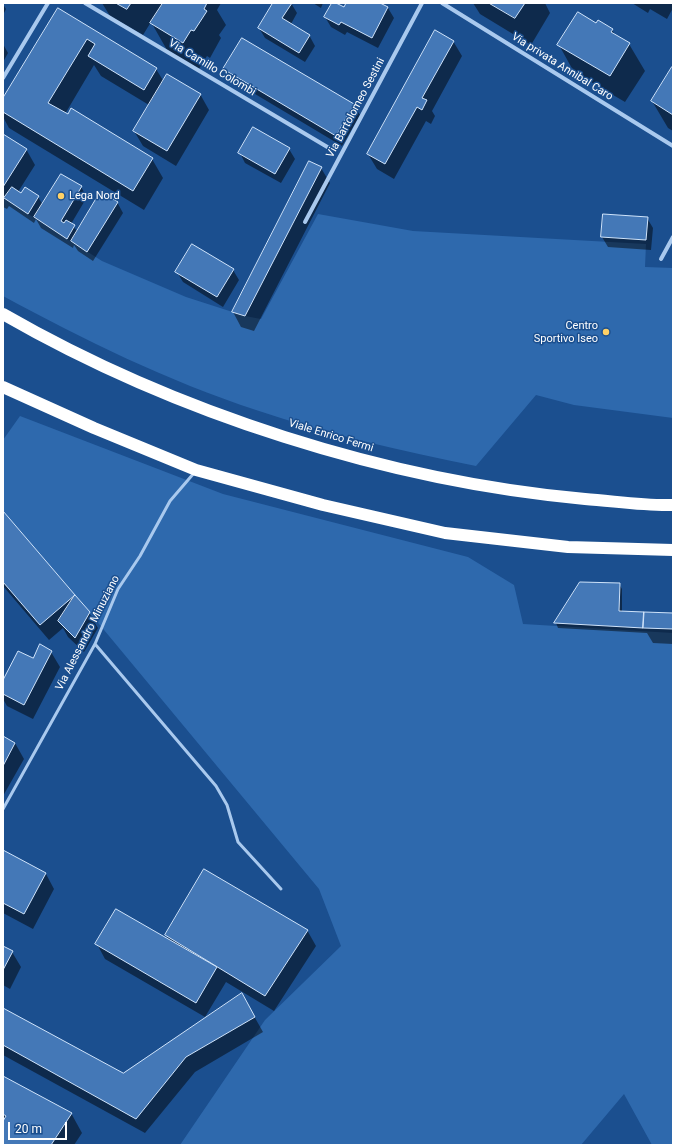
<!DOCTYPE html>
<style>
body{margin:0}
#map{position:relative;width:676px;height:1148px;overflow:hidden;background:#1b4f8f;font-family:Roboto,sans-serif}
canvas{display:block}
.frame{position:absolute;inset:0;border:4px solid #fff;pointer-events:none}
.scale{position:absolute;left:8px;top:1122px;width:59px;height:18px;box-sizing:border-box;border:2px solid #fff;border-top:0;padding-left:5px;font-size:12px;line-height:14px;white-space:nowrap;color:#fff;-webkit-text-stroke:3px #1b4f8f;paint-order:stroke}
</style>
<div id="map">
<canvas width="676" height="1148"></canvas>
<div class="frame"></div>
<div class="scale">20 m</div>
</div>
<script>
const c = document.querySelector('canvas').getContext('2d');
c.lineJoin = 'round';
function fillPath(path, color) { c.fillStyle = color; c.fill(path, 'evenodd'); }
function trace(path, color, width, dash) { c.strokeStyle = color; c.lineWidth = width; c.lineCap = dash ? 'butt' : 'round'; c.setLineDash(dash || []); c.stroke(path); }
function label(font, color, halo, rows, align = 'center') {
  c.font = font + ' Roboto,sans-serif'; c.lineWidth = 3; c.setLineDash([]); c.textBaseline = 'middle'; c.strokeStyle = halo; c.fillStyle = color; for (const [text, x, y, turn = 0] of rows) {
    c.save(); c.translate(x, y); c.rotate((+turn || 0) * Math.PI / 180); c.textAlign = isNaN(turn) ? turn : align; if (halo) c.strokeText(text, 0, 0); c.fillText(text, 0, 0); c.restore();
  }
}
const green = new Path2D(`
 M 3,198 L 102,261 L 186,297 L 245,316 L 261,319 L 318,214 L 413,231 L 646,244 L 645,267 L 673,268 L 673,418 L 574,405 L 536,395 L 476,466 C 401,451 328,434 256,410 C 168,381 84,340 3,296 Z
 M 20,416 L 223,494 L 468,557 L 514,585 L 523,624 L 673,633 L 673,1145 L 652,1145 L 624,1094 L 581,1145 L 180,1145 L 265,1020 L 341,946 L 319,889 L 75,595 L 3,511 L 3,440 Z`);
const shadow = new Path2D(`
 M 102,3 L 221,3 L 217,10 L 226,25 L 219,35 L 221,38 L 210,58 L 207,56 L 199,69 L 167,50 L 151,22 L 143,35 L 110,16 Z
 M 275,3 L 291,3 L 297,13 L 291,24 L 309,35 L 315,46 L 305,62 L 265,38 L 259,28 Z
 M 313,3 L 323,3 L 321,8 Z
 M 333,3 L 344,8 L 347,3 L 378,3 L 388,8 L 394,18 L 378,48 L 347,32 L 345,35 L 331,27 L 325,17 Z
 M 473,3 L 545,3 L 550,13 L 531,45 L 480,14 Z
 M 632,3 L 673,3 L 673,8 L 667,19 L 650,9 L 648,13 Z
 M 3,4 L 6,9 L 3,15 Z
 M 58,9 L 156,69 L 164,82 L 200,94 L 209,110 L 176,166 L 143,146 L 134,131 L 149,105 L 101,76 L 94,65 L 65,114 L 152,159 L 163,178 L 144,210 L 9,128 L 3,117 L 3,100 Z
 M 596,24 L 612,30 L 615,35 L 629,44 L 645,71 L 625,102 L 574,72 L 559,45 Z
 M 242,39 L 354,105 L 360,115 L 342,146 L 230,79 L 224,69 Z
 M 453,41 L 462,56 L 432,111 L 435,116 L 431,124 L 426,121 L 394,179 L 377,169 L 368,154 Z
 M 3,44 L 8,53 L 3,62 Z
 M 673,69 L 673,131 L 668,128 L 652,101 Z
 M 3,135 L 26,149 L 35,165 L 18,192 L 21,194 L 38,197 L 43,205 L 81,187 L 87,197 L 71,224 L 77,231 L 117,202 L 123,213 L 93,261 L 78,251 L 74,245 L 73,248 L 41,228 L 36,219 L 34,223 L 9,206 L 7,209 L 3,207 Z
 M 289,149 L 295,159 L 281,183 L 245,163 L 240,153 Z
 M 321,168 L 330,183 L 254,331 L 241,327 L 233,312 Z
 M 647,218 L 653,228 L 651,250 L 608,247 L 602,237 Z
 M 233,270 L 239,280 L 223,307 L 183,282 L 177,272 Z
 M 3,512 L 89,613 L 98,628 L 84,652 L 68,637 L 63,628 L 49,640 L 3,586 Z
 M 580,583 L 619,584 L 622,589 L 622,612 L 673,614 L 673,644 L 653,643 L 647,633 L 558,628 L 556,623 Z
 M 51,652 L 60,667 L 33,719 L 7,706 L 3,699 L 3,682 L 33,659 Z
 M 3,737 L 15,743 L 24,759 L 3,796 Z
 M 3,851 L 46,874 L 54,889 L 33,929 L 3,913 Z
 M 307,930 L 316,946 L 274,1011 L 226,982 L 205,1017 L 105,959 L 97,944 L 170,941 L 166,935 Z
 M 3,947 L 12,952 L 21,967 L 10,989 L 3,985 Z
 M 3,1009 L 123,1074 L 250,1009 L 263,1032 L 195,1072 L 145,1133 L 3,1055 Z
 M 3,1077 L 71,1113 L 82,1133 L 74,1145 L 3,1145 Z`);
const building = new Path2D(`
 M 116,3 L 131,3 L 127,9 Z
 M 163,3 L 207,3 L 204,9 L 207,11 L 194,31 L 191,30 L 183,43 L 150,23 Z
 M 273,3 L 292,3 L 282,18 L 310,35 L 299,53 L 258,28 Z
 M 332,3 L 336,3 L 344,7 L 346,3 L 380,3 L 388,7 L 372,38 L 341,22 L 339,25 L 324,17 Z
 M 489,3 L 525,3 L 515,18 Z
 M 58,8 L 157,68 L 144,90 L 88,56 L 95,44 L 87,39 L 48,103 L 68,114 L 71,108 L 153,158 L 133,191 L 3,112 L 3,98 Z
 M 578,12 L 596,23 L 598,20 L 613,29 L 611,32 L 630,43 L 610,76 L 557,45 Z
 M 435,30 L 454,41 L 422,98 L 427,100 L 422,110 L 417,107 L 385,164 L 367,154 Z
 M 242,38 L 354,104 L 336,136 L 223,69 Z
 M 672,67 L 673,68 L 673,115 L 651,101 Z
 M 167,74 L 201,94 L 167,151 L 133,131 Z
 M 253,127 L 290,148 L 275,174 L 238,153 Z
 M 3,134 L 27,149 L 3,187 Z
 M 309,161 L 322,167 L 245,316 L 232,312 Z
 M 61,174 L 82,186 L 61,221 L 64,223 L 66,220 L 75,225 L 67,239 L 34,217 Z
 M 12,187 L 21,193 L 25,187 L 39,196 L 28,214 L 4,198 Z
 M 101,191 L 118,202 L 87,252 L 71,241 Z
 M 603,214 L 648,217 L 646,240 L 601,237 Z
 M 192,244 L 234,269 L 217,297 L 175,272 Z
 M 3,511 L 75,595 L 40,625 L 3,582 Z
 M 580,582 L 620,583 L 619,611 L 644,612 L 643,628 L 554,623 Z
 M 75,595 L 90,612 L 75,638 L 58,621 Z
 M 644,612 L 673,613 L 673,629 L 643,628 Z
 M 40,644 L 52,651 L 24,705 L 3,694 L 3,680 L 18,651 L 33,658 Z
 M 3,736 L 15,743 L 3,766 Z
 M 3,850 L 46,873 L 24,914 L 3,903 Z
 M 204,869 L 308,930 L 265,996 L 165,935 Z
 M 116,909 L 217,967 L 196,1003 L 95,944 Z
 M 3,946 L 13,951 L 3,970 Z
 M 242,993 L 255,1017 L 186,1057 L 136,1119 L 3,1045 L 3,1008 L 123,1073 Z
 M 3,1076 L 72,1113 L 51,1145 L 3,1145 L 3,1121 L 6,1116 L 3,1114 Z`);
const lane = new Path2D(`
 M 95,644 L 216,786 L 227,805 L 238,842 L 281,889
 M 3,809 L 95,644 L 118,589 L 140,556 L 170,501 L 194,473`);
const street = new Path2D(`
 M 85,3 L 329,148
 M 442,3 L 673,146
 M 3,78 L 48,3
 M 305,222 L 422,3
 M 661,259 L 673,237`);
const highway = new Path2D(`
 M 3,314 C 175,413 387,481 585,499 C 614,501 644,506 673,505
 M 3,387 L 94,428 L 196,470 L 323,505 L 445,533 L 568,547 L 673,550`);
const markers = [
 [61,196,4,"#ffd166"],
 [606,332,4,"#ffd166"]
];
const streetNames = [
 ["Via privata Annibal Caro",562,67,32],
 ["Via Camillo Colombi",212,68,31],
 ["Via Bartolomeo Sestini",356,108,-62],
 ["Viale Enrico Fermi",331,436,17],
 ["Via Alessandro Minuziano",88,633,-63]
];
const poiNames = [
 ["Lega Nord",69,196],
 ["Centro",598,326,"right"],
 ["Sportivo Iseo",598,339,"right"]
];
fillPath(green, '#2e69ad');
fillPath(shadow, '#0007');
fillPath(building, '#4478b7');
trace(building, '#cfe3fa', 1);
trace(lane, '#a9c9ee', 3);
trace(street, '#a9c9ee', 4);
trace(highway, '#fff', 12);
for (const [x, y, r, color] of markers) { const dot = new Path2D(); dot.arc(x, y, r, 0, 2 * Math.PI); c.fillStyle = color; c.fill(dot); trace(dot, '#1b4f8f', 1.5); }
label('11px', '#fff', '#1b4f8f', streetNames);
label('11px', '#fff', '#1b4f8f', poiNames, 'left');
</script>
